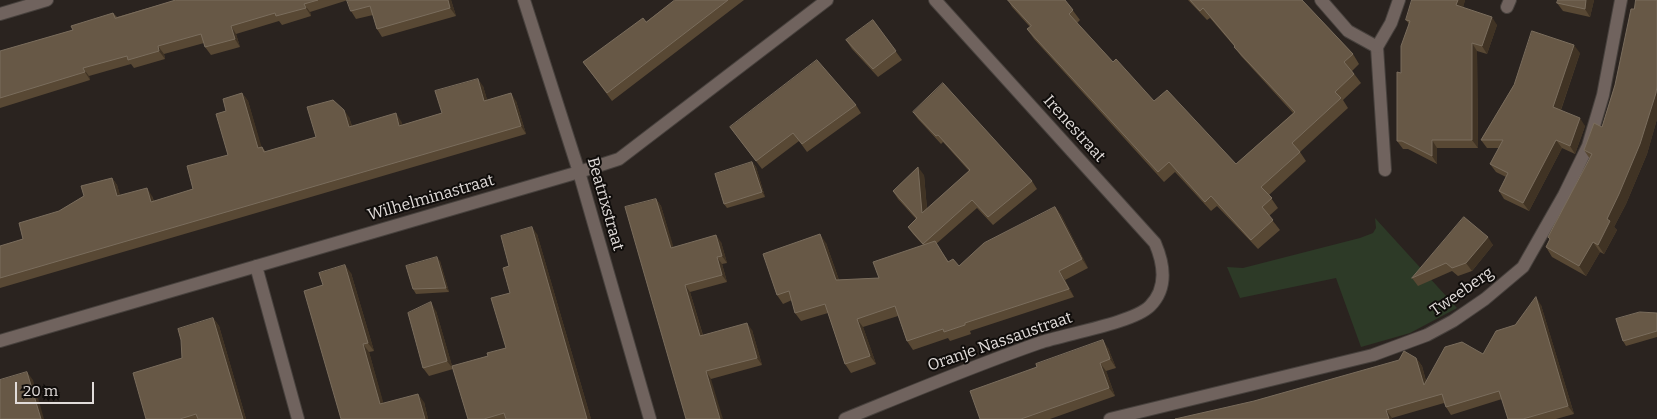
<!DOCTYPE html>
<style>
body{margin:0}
#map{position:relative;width:1657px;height:419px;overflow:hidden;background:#2a231f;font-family:Bitter,serif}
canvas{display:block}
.scale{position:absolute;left:15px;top:382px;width:79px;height:22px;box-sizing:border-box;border:2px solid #e1dcda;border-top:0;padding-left:6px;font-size:15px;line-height:18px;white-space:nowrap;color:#e1dcda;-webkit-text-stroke:4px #100d0b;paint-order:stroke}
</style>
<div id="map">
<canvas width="1657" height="419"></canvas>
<div class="scale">20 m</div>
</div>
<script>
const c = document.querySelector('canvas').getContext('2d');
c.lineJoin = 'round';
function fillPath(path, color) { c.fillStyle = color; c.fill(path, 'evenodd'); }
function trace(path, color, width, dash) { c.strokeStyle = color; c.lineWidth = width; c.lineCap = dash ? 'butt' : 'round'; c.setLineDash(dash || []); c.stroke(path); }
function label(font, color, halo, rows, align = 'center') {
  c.font = font + ' Bitter,serif'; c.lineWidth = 4; c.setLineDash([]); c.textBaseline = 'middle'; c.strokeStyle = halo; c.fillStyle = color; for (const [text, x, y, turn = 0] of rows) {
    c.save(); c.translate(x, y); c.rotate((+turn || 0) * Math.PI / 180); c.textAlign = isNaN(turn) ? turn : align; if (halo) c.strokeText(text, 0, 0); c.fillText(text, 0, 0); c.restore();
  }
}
const green = new Path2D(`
 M 1375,218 L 1457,308 L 1410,333 L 1361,347 L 1336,278 L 1240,298 L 1227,267 L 1243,268 L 1360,238 L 1373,233 L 1376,228 Z`);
const lane = new Path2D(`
 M 1507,7 L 1510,0
 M 1377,47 L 1385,170`);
const street = new Path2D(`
 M 524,0 L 579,172 L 650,419
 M 1321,0 L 1348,31 L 1377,47 L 1391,23 L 1399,0
 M 0,14 L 47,0
 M 256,266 L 298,419
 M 0,341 L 579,172 L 619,159 L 827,0
 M 845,419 C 909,393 973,366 1039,343 C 1065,334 1133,323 1150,306 C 1168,288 1164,264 1155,243 L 935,0
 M 1110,419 L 1373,355 L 1427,335 L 1453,321 L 1485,299 L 1523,267 L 1564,195 L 1588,146 L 1603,95 L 1621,0`);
const wall = new Path2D(`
 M 176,0 L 451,0 L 456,16 L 382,37 L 377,29 L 373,15 L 356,19 L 351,11 L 348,0 L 310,12 L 311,16 L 282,25 L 279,21 L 236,34 L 240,47 L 211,55 L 205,47 L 204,43 L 164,54 L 165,59 L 134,68 L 131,64 L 89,76 L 90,80 L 0,108 L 0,51 L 73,30 L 113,13 L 117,17 Z
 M 675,0 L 744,0 L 612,101 L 583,62 L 646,22 Z
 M 1008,0 L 1065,0 L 1080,20 L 1077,23 L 1113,62 L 1154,101 L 1236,164 L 1293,113 L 1241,56 L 1234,46 L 1210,18 L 1207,20 L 1188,0 L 1302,0 L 1353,54 L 1359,64 L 1352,71 L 1361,83 L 1343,100 L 1348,108 L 1300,152 L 1306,161 L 1269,195 L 1278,208 L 1269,216 L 1280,230 L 1258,249 L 1217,206 L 1211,211 L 1175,172 L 1164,182 L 1034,39 L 1027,29 L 1030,27 L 1012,7 Z
 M 1412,0 L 1465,0 L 1463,7 L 1497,25 L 1487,54 L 1477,51 L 1478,148 L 1437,148 L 1437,164 L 1408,149 L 1403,149 L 1397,141 L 1409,24 L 1406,20 Z
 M 1558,0 L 1594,0 L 1590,17 L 1563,11 L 1557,3 Z
 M 1657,0 L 1657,119 L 1647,154 L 1626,204 L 1614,227 L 1617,230 L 1604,254 L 1600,252 L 1586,276 L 1552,257 L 1546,247 L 1550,240 L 1548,237 L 1590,159 L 1584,150 L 1602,127 L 1615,85 L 1634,9 Z
 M 873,20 L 902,60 L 878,77 L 852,49 L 846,40 Z
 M 1580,53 L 1561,110 L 1585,126 L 1575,154 L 1562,148 L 1529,211 L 1504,199 L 1499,191 L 1506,177 L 1496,172 L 1490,164 L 1499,148 L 1487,148 L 1481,140 L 1514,85 Z
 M 483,86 L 487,100 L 516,101 L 526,134 L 0,288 L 0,246 L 23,239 L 59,211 L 84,196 L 112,178 L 117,185 L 120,196 L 152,196 L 154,201 L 193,189 L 228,155 L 226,111 L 242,93 L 248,101 L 261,147 L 262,147 L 266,152 L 316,137 L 349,117 L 352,126 L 401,121 L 402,125 L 442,113 Z
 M 856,105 L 861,113 L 807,152 L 799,141 L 762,169 L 730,127 Z
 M 913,112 L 1032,181 L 1037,189 L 993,225 L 977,208 L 936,244 L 949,262 L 959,266 L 1055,207 L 1061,215 L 1088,268 L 1065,280 L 1074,297 L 970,331 L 971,334 L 950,341 L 948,338 L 913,350 L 907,341 L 898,316 L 863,327 L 876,364 L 851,373 L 845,364 L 828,313 L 801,321 L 795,313 L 792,300 L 783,304 L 777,295 L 826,243 L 839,280 L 879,278 L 923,245 L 913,234 L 908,227 L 916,219 L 898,199 L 893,191 L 924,175 L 927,209 L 969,171 L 943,142 L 941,144 L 918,119 Z
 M 752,162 L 756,167 L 765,197 L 727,208 L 724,204 Z
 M 656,199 L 661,206 L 673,247 L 721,242 L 727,263 L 722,264 L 727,282 L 690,292 L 703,335 L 752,330 L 762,365 L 711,379 L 686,419 Z
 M 1464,217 L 1493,245 L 1472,271 L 1458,276 L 1452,271 L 1418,286 L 1412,278 Z
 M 537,234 L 591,419 L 468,419 L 453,369 L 429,376 L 423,368 L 436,311 L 452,366 L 488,356 L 506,348 L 510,293 L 509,266 Z
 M 440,261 L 449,292 L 416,294 L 413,289 Z
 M 351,273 L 374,351 L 369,352 L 383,403 L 424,402 L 428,419 L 341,419 L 323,285 Z
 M 1541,305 L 1574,414 L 1556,419 L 1508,419 L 1502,399 L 1451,415 L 1446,407 L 1444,403 L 1392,418 L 1254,401 L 1416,358 L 1422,366 L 1426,381 L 1483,354 L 1515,325 Z
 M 1657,313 L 1657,337 L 1626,346 L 1623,341 Z
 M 213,318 L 219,326 L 246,419 L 146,419 Z
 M 1108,348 L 1116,368 L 1106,371 L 1115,396 L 1050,419 L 980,419 Z`);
const shadedWall = new Path2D(`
 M 448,0 L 451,0 L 456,16 L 450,8 Z
 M 1458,0 L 1465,0 L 1462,13 L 1456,5 Z
 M 1586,0 L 1594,0 L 1590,17 L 1585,9 Z
 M 304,4 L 310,12 L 311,16 L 306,8 Z
 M 1492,17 L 1497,25 L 1487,54 L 1482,46 Z
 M 231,26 L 236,34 L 240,47 L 235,39 Z
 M 1472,43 L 1477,51 L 1478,148 L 1472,140 Z
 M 1574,45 L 1580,53 L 1559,115 L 1553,107 Z
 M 158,46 L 164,54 L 165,59 L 159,51 Z
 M 83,68 L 89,76 L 90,80 L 85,72 Z
 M 478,79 L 483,86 L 490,109 L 484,101 Z
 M 1657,86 L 1657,119 L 1647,154 L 1626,204 L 1614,227 L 1617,230 L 1604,254 L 1598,245 L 1607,219 Z
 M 242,93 L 248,101 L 264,155 L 258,148 Z
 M 511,93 L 516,101 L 526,134 L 521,126 Z
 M 344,110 L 349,117 L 354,134 L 349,127 Z
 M 396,113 L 401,121 L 405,133 L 399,126 Z
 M 1580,118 L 1585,126 L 1575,154 L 1570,146 Z
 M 1432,140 L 1437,148 L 1437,164 L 1432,156 Z
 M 1556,140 L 1562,148 L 1529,211 L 1523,203 Z
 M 752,162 L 756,167 L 765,197 L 762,192 Z
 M 918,167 L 924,175 L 928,221 L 922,213 Z
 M 112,178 L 117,185 L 123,204 L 117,196 Z
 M 147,188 L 152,196 L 156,210 L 151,202 Z
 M 656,199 L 661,206 L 676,255 L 671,248 Z
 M 1055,207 L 1061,215 L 1088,268 L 1082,259 Z
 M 532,227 L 537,234 L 591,419 L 587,419 Z
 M 820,234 L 826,243 L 842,289 L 836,280 Z
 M 716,235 L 721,242 L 727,263 L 722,256 Z
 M 1488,237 L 1493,245 L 1472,271 L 1466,263 Z
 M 1593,242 L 1600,252 L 1586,276 L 1579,266 Z
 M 437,257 L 440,261 L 449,292 L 446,288 Z
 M 717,257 L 722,264 L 727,282 L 722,275 Z
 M 345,265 L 351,273 L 374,351 L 368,343 Z
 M 1059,271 L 1065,280 L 1074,297 L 1069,289 Z
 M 685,285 L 690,292 L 705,343 L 700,336 Z
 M 1536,297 L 1541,305 L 1574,414 L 1568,406 Z
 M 431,302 L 436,311 L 453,369 L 447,361 Z
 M 213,318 L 219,326 L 246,419 L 243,419 Z
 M 857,319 L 863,327 L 876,364 L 870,356 Z
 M 747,323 L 752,330 L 762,365 L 757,358 Z
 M 1103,340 L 1108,348 L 1116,368 L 1110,359 Z
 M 363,344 L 369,352 L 386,412 L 380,404 Z
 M 1416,358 L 1422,366 L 1429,393 L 1424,385 Z
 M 1100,363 L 1106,371 L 1115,396 L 1109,388 Z
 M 706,371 L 711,379 L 723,419 L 720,419 Z
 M 27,372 L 33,380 L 44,419 L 41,419 Z
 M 418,394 L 424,402 L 428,419 L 425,419 Z
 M 1386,410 L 1392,418 L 1392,419 L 1389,419 Z`);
const building = new Path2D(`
 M 176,0 L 318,0 L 304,4 L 306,8 L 276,16 L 275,13 L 231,26 L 235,39 L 205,47 L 201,34 L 158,46 L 159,51 L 128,60 L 127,56 L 83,68 L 85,72 L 0,98 L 0,51 L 73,30 L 71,26 L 113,13 L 115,18 Z
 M 347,0 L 448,0 L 450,8 L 377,29 L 370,6 L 351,11 Z
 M 675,0 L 728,0 L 607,93 L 583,62 L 643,18 L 646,22 Z
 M 1008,0 L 1065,0 L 1073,10 L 1069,14 L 1113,62 L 1116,59 L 1154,101 L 1167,90 L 1236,164 L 1295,112 L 1234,47 L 1235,46 L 1203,8 L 1200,11 L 1190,0 L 1302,0 L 1353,54 L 1344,62 L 1354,74 L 1335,92 L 1341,98 L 1292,143 L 1300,152 L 1261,187 L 1272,198 L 1262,207 L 1273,220 L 1251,240 L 1211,196 L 1205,202 L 1169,162 L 1158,172 L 1027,29 L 1031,26 Z
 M 1412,0 L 1458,0 L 1456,5 L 1492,17 L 1482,46 L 1472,43 L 1472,140 L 1432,140 L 1432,156 L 1402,141 L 1397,141 L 1397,72 L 1401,73 L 1401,46 L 1410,21 L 1406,20 Z
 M 1558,0 L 1586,0 L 1585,9 L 1557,3 Z
 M 1636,0 L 1657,0 L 1657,86 L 1656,93 L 1640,144 L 1619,194 L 1607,219 L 1610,221 L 1598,245 L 1593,242 L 1579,266 L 1546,247 L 1550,239 L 1548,237 L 1592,154 L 1584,150 L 1594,123 L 1602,127 L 1615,85 L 1631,9 L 1634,9 Z
 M 873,20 L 896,51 L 873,69 L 846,40 Z
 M 1532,31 L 1574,45 L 1553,107 L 1580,118 L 1570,146 L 1556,140 L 1523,203 L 1499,191 L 1508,173 L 1490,164 L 1503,140 L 1481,140 L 1514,85 Z
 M 817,60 L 856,105 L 802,144 L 793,133 L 756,161 L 730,127 Z
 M 478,79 L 484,101 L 511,93 L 521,126 L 0,278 L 0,246 L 23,239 L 19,223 L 59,211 L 84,196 L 81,186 L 112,178 L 117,196 L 147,188 L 151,202 L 193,189 L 187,166 L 228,155 L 216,114 L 226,111 L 223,99 L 242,93 L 258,148 L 262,147 L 264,152 L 316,137 L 307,107 L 333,100 L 344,110 L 349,127 L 396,113 L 399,126 L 442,113 L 435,91 Z
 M 943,83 L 1032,181 L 988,217 L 972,200 L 923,244 L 908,227 L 917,218 L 893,191 L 918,167 L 922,213 L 970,170 L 938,135 L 936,136 L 913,112 Z
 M 752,162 L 762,192 L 724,204 L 715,174 Z
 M 656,199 L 671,248 L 716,235 L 722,256 L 717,257 L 722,275 L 685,285 L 700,336 L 747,323 L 757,358 L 706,371 L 720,419 L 686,419 L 625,207 Z
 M 1055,207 L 1082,259 L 1059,271 L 1069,289 L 965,323 L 965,325 L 944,332 L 943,329 L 907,341 L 895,306 L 857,319 L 870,356 L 845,364 L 825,304 L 795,313 L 789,291 L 777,295 L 763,254 L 820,234 L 836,280 L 879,278 L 873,262 L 935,241 L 948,262 L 953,259 L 959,266 L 984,243 Z
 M 1464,217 L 1488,237 L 1466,263 L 1452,268 L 1446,263 L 1412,278 Z
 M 532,227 L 587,419 L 506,419 L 504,413 L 484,419 L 468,419 L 452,366 L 488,356 L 487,353 L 506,348 L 491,298 L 510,293 L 503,268 L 509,266 L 501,236 Z
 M 437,257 L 446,288 L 413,289 L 406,266 Z
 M 345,265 L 368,343 L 363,344 L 380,404 L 418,394 L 425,419 L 341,419 L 304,291 L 323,285 L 319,273 Z
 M 1536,297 L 1568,406 L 1523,419 L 1508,419 L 1499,391 L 1446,407 L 1442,394 L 1386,410 L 1389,419 L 1175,419 L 1254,401 L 1399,360 L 1404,351 L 1416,358 L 1424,385 L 1445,347 L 1462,342 L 1483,354 L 1496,331 L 1515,325 Z
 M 431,302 L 447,361 L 423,368 L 408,313 Z
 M 1640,312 L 1657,313 L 1657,331 L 1623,341 L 1616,319 Z
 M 213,318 L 243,419 L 198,419 L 196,414 L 180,419 L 146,419 L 133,373 L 182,358 L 181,340 L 178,329 Z
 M 1103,340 L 1110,359 L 1100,363 L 1109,388 L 1021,419 L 980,419 L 970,391 L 1037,367 L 1036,364 Z
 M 27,372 L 41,419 L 0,419 L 0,380 Z`);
const streetNames = [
 ["Irenestraat",1074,129,48],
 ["Wilhelminastraat",431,198,-16],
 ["Beatrixstraat",605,204,74],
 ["Tweeberg",1462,292,-35],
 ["Oranje Nassaustraat",1000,342,-19]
];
fillPath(green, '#2d3a27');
trace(lane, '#47413d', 14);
trace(street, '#47413d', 14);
trace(lane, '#70635e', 12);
trace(street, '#70635e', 12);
fillPath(wall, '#584834');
fillPath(shadedWall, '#403324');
fillPath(building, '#675846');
trace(building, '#7a6d5d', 1);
label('16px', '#e1dcda', '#100d0b', streetNames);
</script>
